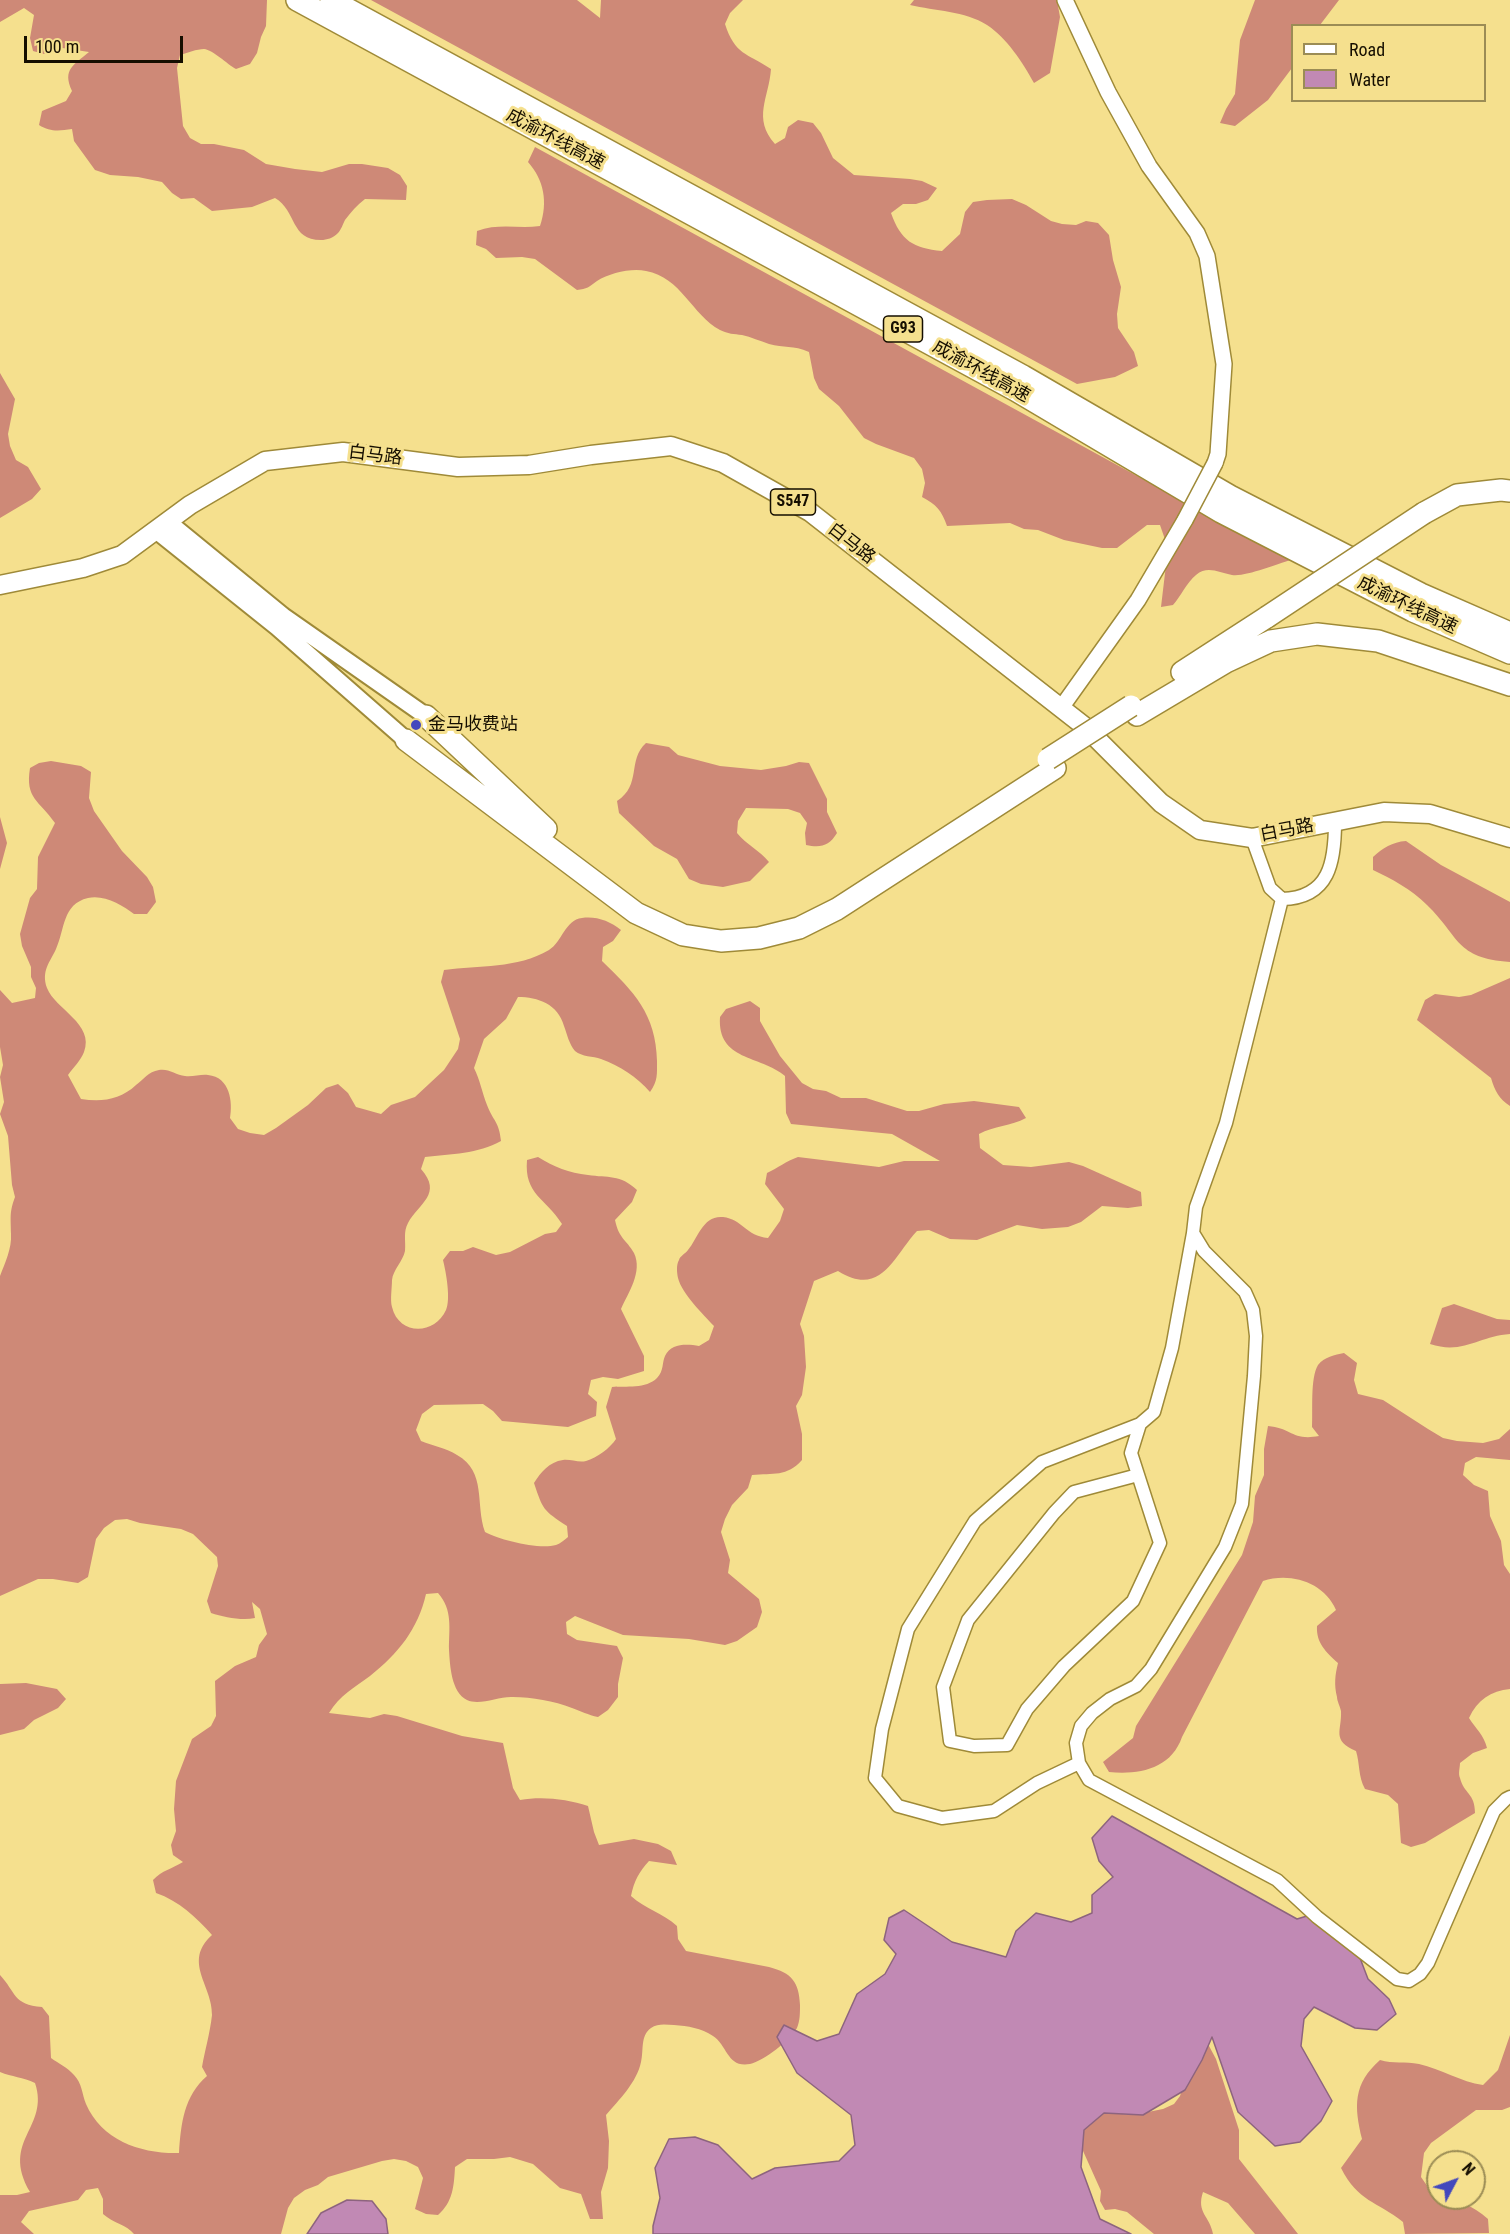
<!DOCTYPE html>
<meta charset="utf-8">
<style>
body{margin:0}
#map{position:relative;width:1510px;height:2234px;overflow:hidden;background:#f5e08e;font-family:"Roboto Condensed",sans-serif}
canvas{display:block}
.legend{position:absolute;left:1291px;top:24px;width:195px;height:78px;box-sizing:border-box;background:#f5e08e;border:2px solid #9b8c55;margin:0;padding:8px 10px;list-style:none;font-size:18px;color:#150e00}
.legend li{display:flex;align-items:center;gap:12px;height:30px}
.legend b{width:30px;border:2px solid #9b8c55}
.north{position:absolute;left:1426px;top:2150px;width:60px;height:60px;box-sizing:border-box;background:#f5e08e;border:2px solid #9b8c55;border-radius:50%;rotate:49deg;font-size:16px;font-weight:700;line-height:24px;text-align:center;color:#150e00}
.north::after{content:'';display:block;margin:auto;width:21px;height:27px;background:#4348bd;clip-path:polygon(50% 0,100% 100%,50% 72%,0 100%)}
.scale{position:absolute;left:24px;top:36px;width:159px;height:27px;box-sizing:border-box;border:3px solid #150e00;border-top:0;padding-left:8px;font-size:18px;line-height:21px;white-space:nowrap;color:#150e00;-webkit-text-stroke:4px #f5e08e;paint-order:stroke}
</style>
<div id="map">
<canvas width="1510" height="2234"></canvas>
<ul class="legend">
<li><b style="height:8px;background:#fff"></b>Road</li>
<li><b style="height:16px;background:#c189b4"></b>Water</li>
</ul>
<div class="north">N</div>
<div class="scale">100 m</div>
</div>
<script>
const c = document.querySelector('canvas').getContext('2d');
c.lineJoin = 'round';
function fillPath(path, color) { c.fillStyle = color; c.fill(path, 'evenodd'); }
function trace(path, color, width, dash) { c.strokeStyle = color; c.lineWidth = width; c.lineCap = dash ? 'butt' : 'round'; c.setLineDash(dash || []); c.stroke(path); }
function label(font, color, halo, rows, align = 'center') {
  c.font = font + ' "Roboto Condensed","Noto Sans SC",sans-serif'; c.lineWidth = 6; c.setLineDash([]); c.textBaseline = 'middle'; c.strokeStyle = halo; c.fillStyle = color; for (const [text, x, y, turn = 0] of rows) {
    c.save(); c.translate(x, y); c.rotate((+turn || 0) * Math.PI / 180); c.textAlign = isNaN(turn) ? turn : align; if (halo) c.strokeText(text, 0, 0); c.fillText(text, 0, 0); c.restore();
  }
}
const forest = new Path2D(`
 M 0,0 L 267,0 L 266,26 L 261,37 L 257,53 L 250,64 L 236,69 C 227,64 213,50 204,49 C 197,49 187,53 180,55 L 177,68 L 183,126 L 190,138 L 201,144 L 214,144 L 244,150 L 266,164 L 295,169 L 322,172 L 349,164 L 362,164 L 388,168 L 400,175 L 407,186 L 406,200 L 365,199 C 357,205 351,212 345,220 C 343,224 341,230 338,233 C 333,238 327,240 321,240 C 290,240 297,211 275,198 L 252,207 L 212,211 L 194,198 L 181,199 L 172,193 L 162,182 L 138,177 L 110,175 L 95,170 L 74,141 L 72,129 C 59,131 50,132 39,125 L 42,111 L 66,101 L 72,91 C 62,69 74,65 89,52 L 56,47 L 44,54 L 33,51 L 30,38 L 34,15 L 24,8 L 0,22 Z
 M 371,0 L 577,0 L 600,18 L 601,0 L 743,0 L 730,13 L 725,24 C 735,55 747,53 771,69 C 769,98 752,118 775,144 L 785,138 L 788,127 L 798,120 L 813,123 L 821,133 L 833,158 L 854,175 L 910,179 L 922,181 L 937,188 L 928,200 L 916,204 L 903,204 L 891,213 C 901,241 913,248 942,251 L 960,234 L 965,212 L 973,202 L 987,200 L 1012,199 L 1026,205 L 1051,221 L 1062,224 L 1076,225 L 1086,221 L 1098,223 L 1109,235 L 1113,260 L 1121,287 L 1117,314 L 1118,328 L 1134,352 L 1138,366 L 1115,377 L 1077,384 Z
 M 914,0 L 1057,0 L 1060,17 L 1050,73 L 1034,83 C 1023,63 1007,38 987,25 C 965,11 935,11 910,5 Z
 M 1255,0 L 1339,0 L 1320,25 L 1292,26 L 1292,68 L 1268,100 L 1235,126 L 1220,123 L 1226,109 L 1235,94 L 1240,40 Z
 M 535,147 L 1291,560 C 1276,564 1246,577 1232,575 C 1219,573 1208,565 1196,575 C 1187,582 1181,596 1173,605 L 1161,607 L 1168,548 L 1160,525 L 1147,525 L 1117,548 L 1102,548 L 1064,540 L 1038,530 L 1024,529 L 1010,523 L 947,526 C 942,511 936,504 922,497 L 925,483 L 922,469 L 914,458 L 876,444 L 864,438 L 839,406 L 819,389 L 814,378 L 809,352 C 793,345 784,348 769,344 C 760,341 751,337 742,335 C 734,334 728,334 720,330 C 692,315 681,277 646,271 C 631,268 610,273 597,281 C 589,287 587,289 577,290 L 535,259 L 522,257 L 496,258 L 486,249 L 476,245 L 477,231 C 498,223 519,229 540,226 C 548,202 544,180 528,162 Z
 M 0,373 L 15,399 L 8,434 L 10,446 L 16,460 L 28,467 L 41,489 L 32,499 L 0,518 Z
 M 646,743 L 669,747 L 678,755 L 720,766 L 761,770 L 786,766 L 799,762 L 809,763 L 827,799 L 827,812 L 837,833 C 829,846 821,848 806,845 L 805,833 L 807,823 L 800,813 L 788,809 L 746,808 L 738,821 L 737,833 C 747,845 759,850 769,862 L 750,881 L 723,887 L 701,884 L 689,879 L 677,859 L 654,846 L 619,813 L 617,801 C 642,785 627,760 646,743 Z
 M 51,761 L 81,766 L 91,772 L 89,798 L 94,811 L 122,851 L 147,877 L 153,887 L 156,902 L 147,914 L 134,914 C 123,905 103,894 88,898 C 62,904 65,930 56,949 C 50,962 41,971 47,988 C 55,1009 95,1024 84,1052 C 81,1060 73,1068 68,1075 L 81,1099 C 102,1102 120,1100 136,1085 C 144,1079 148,1072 159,1070 C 168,1068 176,1075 185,1076 C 193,1077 201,1074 208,1075 C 230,1077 233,1102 230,1118 L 238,1129 L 250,1133 L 264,1135 L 276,1128 L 308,1105 L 326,1088 L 338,1084 L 348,1093 L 356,1107 L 381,1114 L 391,1105 L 415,1097 L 444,1070 L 458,1049 L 460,1039 L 441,982 L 444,970 C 479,965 517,969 549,950 C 562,942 565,920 582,918 C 596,916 610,921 621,930 L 613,941 L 603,947 L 602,961 C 634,992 656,1014 657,1061 C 657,1074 658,1081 650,1092 C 637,1077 620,1066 601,1059 C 593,1056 582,1057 575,1051 C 569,1044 567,1034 564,1026 C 558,1004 538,997 518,997 L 506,1019 L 484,1039 L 474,1068 C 480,1080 482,1092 487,1105 C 493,1121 499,1121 501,1141 C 478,1154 451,1154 425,1157 L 421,1169 C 443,1194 419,1203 408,1223 C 403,1232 406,1241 405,1251 C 403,1261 393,1270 392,1280 C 392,1288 390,1300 392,1307 C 399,1336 435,1335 446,1310 C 451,1299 446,1272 443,1260 L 450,1251 L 463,1251 L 473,1247 L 496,1255 L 510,1252 L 545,1234 L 556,1232 L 562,1224 C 546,1198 524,1195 527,1160 L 538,1157 C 554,1167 569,1173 588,1175 C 608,1178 620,1174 637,1190 L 632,1202 L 615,1220 C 619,1239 626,1239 634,1253 C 643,1272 628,1293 621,1309 L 644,1356 L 644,1371 L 618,1379 L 603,1377 L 591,1380 L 588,1394 L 597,1402 L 596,1416 L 568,1427 L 502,1421 L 493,1411 L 483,1404 L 434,1405 L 422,1414 L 416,1430 L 421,1441 C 433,1446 446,1448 457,1455 C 487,1472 475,1504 485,1532 C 500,1540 539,1550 556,1545 C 560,1544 564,1540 568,1537 L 567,1526 C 543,1510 543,1510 534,1483 C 541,1472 549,1462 563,1460 C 570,1459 579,1463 586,1461 C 597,1458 610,1448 616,1439 L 606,1407 L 612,1387 C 626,1386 646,1389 657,1378 C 664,1371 662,1362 665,1356 C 671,1343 687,1344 699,1346 L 709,1340 L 714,1326 C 703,1314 682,1294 678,1278 C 677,1273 676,1265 679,1260 C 680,1256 685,1254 688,1250 C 698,1238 703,1215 723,1217 C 742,1219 746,1236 768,1238 L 780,1221 L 784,1209 L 765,1184 L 767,1173 C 778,1168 786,1161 798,1157 L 879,1167 L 904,1161 L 940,1161 L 892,1134 L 791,1124 L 786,1113 L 785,1076 C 760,1055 717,1061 720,1017 L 726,1009 L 750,1001 L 760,1008 L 760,1021 L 780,1056 L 802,1083 L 813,1089 L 826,1091 L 841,1098 L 866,1098 L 907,1111 L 919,1111 L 944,1104 L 974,1101 L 1019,1107 L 1026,1118 C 1011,1126 994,1126 979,1134 L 980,1148 L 1003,1165 L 1031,1167 L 1069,1162 L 1083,1166 L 1141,1192 L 1142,1206 L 1128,1208 L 1102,1206 L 1081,1222 L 1068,1227 L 1042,1229 L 1017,1225 L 977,1240 L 950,1239 L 929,1230 L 917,1231 C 893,1257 881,1298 838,1271 L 814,1281 L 800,1324 L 804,1336 L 806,1367 L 802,1395 L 796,1406 L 802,1434 L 802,1460 C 787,1477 773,1473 752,1475 L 748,1488 L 732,1505 L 725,1519 L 721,1532 L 730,1560 L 728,1573 L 759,1599 L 762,1612 L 757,1627 L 737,1641 L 725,1645 L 689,1639 L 623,1635 L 575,1616 L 566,1622 L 567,1634 L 577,1640 L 617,1646 L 623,1658 L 618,1684 L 618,1697 L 608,1710 L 598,1717 C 588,1715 581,1711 572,1708 C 554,1701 532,1697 513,1697 C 499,1696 480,1706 467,1700 C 451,1692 450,1665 449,1650 C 449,1628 453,1610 438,1593 L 426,1594 C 418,1629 398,1654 370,1676 C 354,1688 340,1695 329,1713 L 370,1718 L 384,1714 L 397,1716 L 462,1736 L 503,1743 L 513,1788 L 520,1800 C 542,1796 567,1799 588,1806 L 594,1832 L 599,1845 L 634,1839 L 658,1844 L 671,1851 L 677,1865 L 649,1861 C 639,1872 634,1881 631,1896 C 645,1909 663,1913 677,1926 L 678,1939 L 686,1951 L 769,1967 C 792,1973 799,1982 800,2005 C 800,2013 800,2021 797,2028 C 790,2040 764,2061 750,2064 C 727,2068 728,2046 713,2036 C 701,2028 688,2026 674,2025 C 667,2025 658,2023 651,2028 C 640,2036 644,2050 641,2062 C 637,2082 619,2100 606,2115 L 609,2141 L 608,2168 L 601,2192 L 603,2219 L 590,2219 L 581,2194 L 560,2188 L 533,2164 L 510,2157 L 494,2159 L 467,2159 L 455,2167 C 454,2186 453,2202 438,2215 L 426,2214 L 415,2209 L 423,2178 L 418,2167 L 406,2161 L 394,2159 L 382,2161 L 328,2177 L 318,2185 L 305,2190 L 294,2198 L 288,2208 L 281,2234 L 134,2234 C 127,2225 113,2223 103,2214 L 103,2199 L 98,2188 L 86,2190 L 78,2200 L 29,2211 L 21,2222 L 34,2234 L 0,2234 L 0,2195 L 17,2195 L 30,2192 C 0,2140 50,2128 35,2083 C 23,2077 12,2077 0,2072 L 0,1975 C 16,1992 13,2005 42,2007 L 49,2016 L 51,2058 C 58,2063 68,2068 74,2075 C 82,2083 82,2094 86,2104 C 102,2141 142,2154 179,2153 C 181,2123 184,2096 207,2076 L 202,2067 C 205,2050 210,2033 212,2015 C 213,1986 182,1962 212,1935 C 196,1917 179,1901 156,1893 L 153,1880 C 162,1870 172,1869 183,1862 L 173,1855 L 171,1845 L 176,1831 L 174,1809 L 176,1781 L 192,1739 L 211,1726 L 216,1716 L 215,1681 L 235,1666 L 256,1657 L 259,1645 L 267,1634 L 260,1609 L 252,1602 L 255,1618 C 242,1621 224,1617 211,1613 L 207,1601 L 218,1566 L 217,1557 L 193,1534 L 181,1529 L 140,1523 L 127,1519 L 115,1520 L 104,1528 L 96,1539 L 88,1577 L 78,1583 L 53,1579 L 38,1579 L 0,1596 L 0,1276 C 5,1263 12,1248 11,1234 C 11,1218 9,1213 15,1197 L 12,1185 L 8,1136 L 0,1114 L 4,1102 L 0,1077 L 3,1065 L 0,1047 L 0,990 L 12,1003 L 35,998 L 36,988 L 31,977 L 31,967 L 22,946 L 20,934 L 30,898 L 37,889 L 38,857 L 55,823 C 39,800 25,799 30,768 L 39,763 Z
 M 0,817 L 7,843 L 0,869 Z
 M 1406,841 L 1441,865 L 1510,902 L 1510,962 C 1455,958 1460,937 1427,905 C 1411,889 1392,879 1373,870 L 1373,857 C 1383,848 1392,842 1406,841 Z
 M 1510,978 L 1510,1106 C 1499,1099 1495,1091 1491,1078 L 1417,1020 L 1425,1000 L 1435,994 L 1459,997 L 1471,995 Z
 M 1454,1304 L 1497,1319 L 1510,1320 L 1510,1334 C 1479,1336 1463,1355 1430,1344 L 1442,1308 Z
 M 1344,1353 L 1357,1363 L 1354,1380 L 1358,1394 L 1383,1400 L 1428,1429 L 1443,1438 L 1457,1441 L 1483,1443 L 1499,1439 L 1510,1429 L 1510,1460 L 1476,1457 L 1465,1463 L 1463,1475 L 1474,1485 L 1488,1491 L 1490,1516 L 1501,1541 L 1504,1565 L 1510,1574 L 1510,1689 C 1491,1691 1477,1700 1469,1718 C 1476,1729 1484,1735 1487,1748 L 1473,1753 L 1460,1763 C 1460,1767 1458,1774 1460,1778 C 1464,1794 1475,1793 1475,1813 L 1425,1843 L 1411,1847 L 1401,1843 L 1398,1804 L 1388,1795 L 1365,1789 C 1358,1776 1360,1764 1356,1751 C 1331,1740 1342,1731 1341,1711 C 1340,1706 1337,1701 1337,1697 C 1334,1685 1335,1675 1338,1663 C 1326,1652 1316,1643 1317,1626 L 1336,1610 C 1324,1582 1290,1572 1263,1581 L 1182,1737 C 1171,1769 1139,1775 1109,1772 L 1103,1762 L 1133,1738 L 1136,1726 L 1242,1555 L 1253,1522 L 1255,1496 L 1264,1475 L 1264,1449 L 1268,1426 C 1292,1428 1292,1441 1319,1436 L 1312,1427 C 1313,1411 1310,1378 1318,1365 C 1324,1357 1335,1355 1344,1353 Z
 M 26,1683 L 57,1689 L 66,1699 L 58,1708 L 34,1720 L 24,1729 L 0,1735 L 0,1684 Z
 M 1510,2035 L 1510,2107 L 1502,2110 L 1476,2110 L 1431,2143 L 1424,2153 L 1421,2177 L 1430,2190 L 1438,2188 L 1438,2198 C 1457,2198 1473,2206 1488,2219 L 1489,2233 L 1405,2234 L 1403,2222 C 1377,2201 1358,2202 1341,2168 L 1362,2139 C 1354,2106 1353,2084 1380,2060 C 1393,2064 1405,2061 1419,2064 C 1441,2069 1461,2082 1483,2085 L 1498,2070 Z
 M 1198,2043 L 1209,2046 L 1216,2059 L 1239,2130 L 1239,2159 L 1298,2234 L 1255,2234 L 1228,2203 L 1203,2192 C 1196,2213 1210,2216 1213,2234 L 1154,2234 L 1127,2212 L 1115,2209 L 1105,2210 L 1100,2201 L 1101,2191 L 1079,2142 L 1081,2110 L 1133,2115 L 1163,2109 L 1174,2104 L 1180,2096 Z`);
const water = new Path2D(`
 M 1112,1816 L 1297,1919 L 1307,1916 L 1360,1958 L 1368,1979 L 1389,1999 L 1396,2014 L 1377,2030 L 1355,2028 L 1314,2007 L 1304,2019 L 1301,2046 L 1332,2101 L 1321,2121 L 1300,2142 L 1275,2146 L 1238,2112 L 1212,2037 L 1202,2060 L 1185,2090 L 1143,2115 L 1104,2113 L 1084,2130 L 1081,2167 L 1100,2219 L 1131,2234 L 653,2234 L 653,2226 L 660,2198 L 655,2168 L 669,2139 L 695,2137 L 718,2145 L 752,2179 L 775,2168 L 839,2161 L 855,2145 L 851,2115 L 797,2073 L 777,2037 L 784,2025 L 817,2041 L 839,2034 L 857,1994 L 885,1974 L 896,1954 L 884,1940 L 889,1918 L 904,1910 L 952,1942 L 1006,1957 L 1016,1931 L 1036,1913 L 1071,1922 L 1092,1913 L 1092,1895 L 1113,1877 L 1099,1861 L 1092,1838 Z
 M 347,2200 L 372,2201 L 386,2219 L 388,2234 L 307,2234 L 321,2213 Z`);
const minor = new Path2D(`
 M 1252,838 L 1270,888 L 1282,899 C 1330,898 1335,861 1335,822
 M 1282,899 L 1226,1123 L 1196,1207 L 1193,1233 L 1204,1251 L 1245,1292 L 1253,1310 L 1256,1336 L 1254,1376 L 1242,1504 L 1225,1547 L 1151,1669 L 1136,1686 L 1110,1699 L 1092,1713 L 1081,1726 L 1076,1743 L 1079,1763 L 1089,1780 L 1277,1880 L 1317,1917 L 1397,1979 L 1409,1981 L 1420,1974 L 1428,1963 L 1494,1811 L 1506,1799 L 1510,1797
 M 1138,1475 L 1074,1492 L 1054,1513 L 968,1620 L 943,1687 L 950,1741 L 974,1746 L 1007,1745 L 1027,1709 L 1064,1666 L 1133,1601 L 1160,1543 L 1131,1453 L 1140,1424
 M 1079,1763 L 1037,1783 L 994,1811 L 942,1818 L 898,1806 L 875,1778 L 882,1729 L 908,1629 L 975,1521 L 1042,1462 L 1140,1424 L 1154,1412 L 1172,1348 L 1193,1233`);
const tertiary = new Path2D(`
 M 1065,0 L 1108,92 L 1149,166 L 1197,233 L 1207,256 L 1224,364 L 1218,454 L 1215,463
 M 1061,708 L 1138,600 L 1185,520`);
const secondary = new Path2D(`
 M 168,522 L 283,616 L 426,716
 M 157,531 L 277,627 L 406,740`);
const primary = new Path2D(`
 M 0,585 L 83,568 L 122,555 L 190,505 L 265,461 L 343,452 L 458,467 L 529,465 L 591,455 L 671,446 L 723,463 L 810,512 L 1084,726 L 1161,803 L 1200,830 L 1252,838 L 1384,812 L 1430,814 L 1510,838`);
const motorway = new Path2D(`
 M 297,0 L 1015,390 L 1221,512 L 1413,611 L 1510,653
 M 331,0 L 1023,376 L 1230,496 L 1421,594 L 1510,633
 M 1424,513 L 1457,495 L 1501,490 L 1510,491
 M 1182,672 L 1267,617
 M 1137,715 L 1226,662 L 1271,641 L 1317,634 L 1378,641 L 1510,685
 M 426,716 L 546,829
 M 406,740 L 636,913 L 683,935 L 721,941 L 759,938 L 799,928 L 837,909 L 1055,768`);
const tertiaryBridge = new Path2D(`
 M 1185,520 L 1215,463`);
const motorwayBridge = new Path2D(`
 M 1267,617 L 1424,513
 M 1048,759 L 1131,706`);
const markers = [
 [416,725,6,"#4348bd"]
];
const shields = [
 [903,329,39],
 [793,502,45]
];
const shieldNames = [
 ["G93",903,329],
 ["S547",793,502]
];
const streetNames = [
 ["成渝环线高速",555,140,28],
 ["成渝环线高速",981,372,29],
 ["白马路",375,456,7],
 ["白马路",851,544,38],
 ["成渝环线高速",1407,606,26],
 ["白马路",1287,831,-11]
];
const poiNames = [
 ["金马收费站",428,725]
];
fillPath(forest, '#ce8977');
fillPath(water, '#c189b4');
trace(water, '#8d647e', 1.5);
trace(minor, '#9f8a38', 15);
trace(tertiary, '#9f8a38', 18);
trace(secondary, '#9f8a38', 20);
trace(primary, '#9f8a38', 21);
trace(motorway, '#9f8a38', 24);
trace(minor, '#fff', 12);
trace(tertiary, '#fff', 15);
trace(secondary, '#fff', 16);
trace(primary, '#fff', 18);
trace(motorway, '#fff', 21);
trace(tertiaryBridge, '#9f8a38', 18, []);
trace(motorwayBridge, '#9f8a38', 24, []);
trace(tertiaryBridge, '#fff', 15);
trace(motorwayBridge, '#fff', 21);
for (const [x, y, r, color] of markers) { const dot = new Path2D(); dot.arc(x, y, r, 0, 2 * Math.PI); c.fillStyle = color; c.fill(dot); trace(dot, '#f5e08e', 2); }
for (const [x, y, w] of shields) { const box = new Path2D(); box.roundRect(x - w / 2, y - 13, w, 26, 4.5); c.fillStyle = '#f5e08e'; c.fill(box); trace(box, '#150e00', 1.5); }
label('bold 16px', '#150e00', null, shieldNames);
label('18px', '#150e00', '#f5e08e', streetNames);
label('18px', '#150e00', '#f5e08e', poiNames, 'left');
</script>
